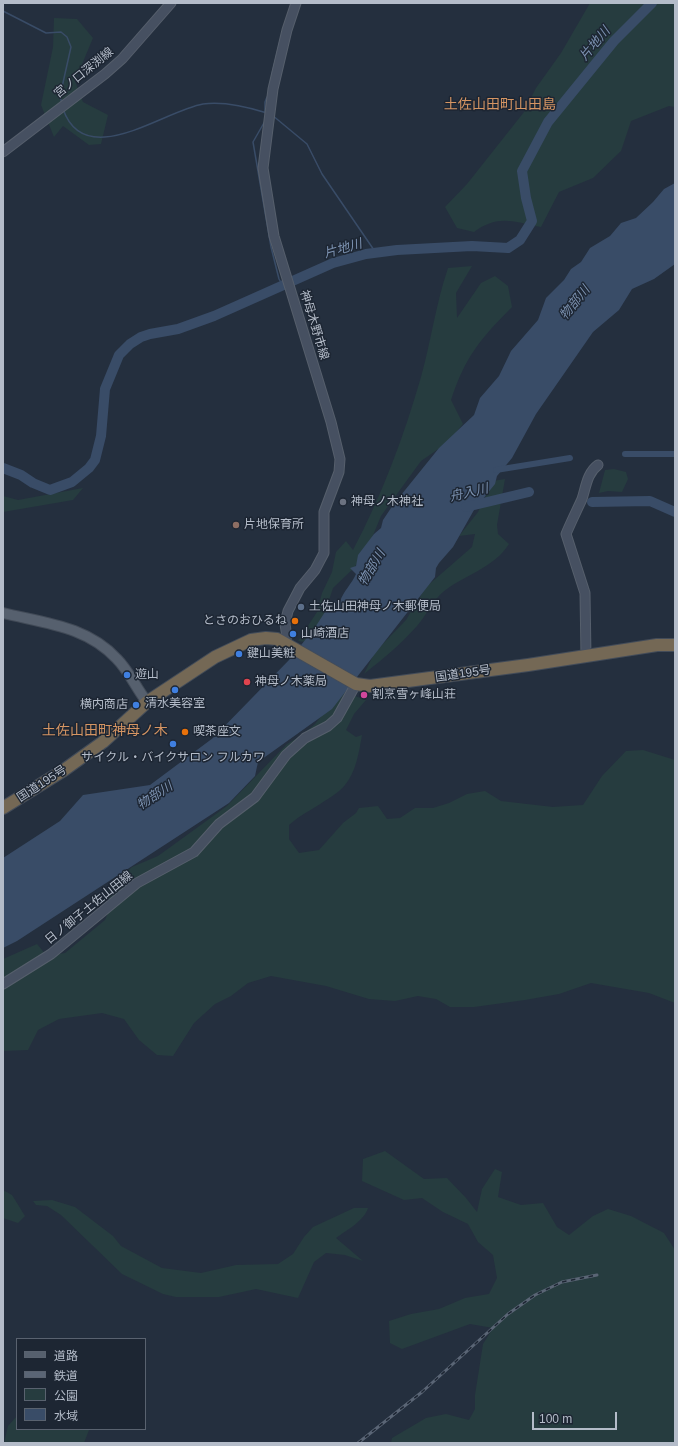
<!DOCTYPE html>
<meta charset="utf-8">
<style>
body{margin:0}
#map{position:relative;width:678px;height:1446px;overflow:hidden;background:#242f3e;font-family:Helvetica,"Noto Sans JP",sans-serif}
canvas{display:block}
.frame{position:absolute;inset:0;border:4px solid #b4bcc9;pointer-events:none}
.legend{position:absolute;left:16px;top:1338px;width:130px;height:92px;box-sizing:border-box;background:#1d2633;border:1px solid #59626f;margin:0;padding:5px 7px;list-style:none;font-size:12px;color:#b4bcc9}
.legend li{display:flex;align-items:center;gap:8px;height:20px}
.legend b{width:20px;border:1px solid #59626f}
.scale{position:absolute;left:532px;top:1412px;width:85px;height:18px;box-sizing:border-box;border:2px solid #b4bcc9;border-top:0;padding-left:5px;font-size:12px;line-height:14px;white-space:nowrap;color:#b4bcc9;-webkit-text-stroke:3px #1d2633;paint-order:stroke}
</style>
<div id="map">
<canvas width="678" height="1446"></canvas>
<div class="frame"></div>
<ul class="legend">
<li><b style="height:5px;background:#56606e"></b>道路</li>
<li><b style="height:5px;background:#5a6575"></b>鉄道</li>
<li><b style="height:11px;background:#263c3f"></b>公園</li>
<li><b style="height:11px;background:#394c67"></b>水域</li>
</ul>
<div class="scale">100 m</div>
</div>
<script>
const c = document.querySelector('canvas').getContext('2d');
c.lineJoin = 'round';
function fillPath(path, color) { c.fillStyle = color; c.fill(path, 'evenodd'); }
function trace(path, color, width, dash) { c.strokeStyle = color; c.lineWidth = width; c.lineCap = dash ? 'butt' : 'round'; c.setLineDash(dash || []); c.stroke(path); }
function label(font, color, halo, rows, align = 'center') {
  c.font = font + ' Helvetica,"Noto Sans JP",sans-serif'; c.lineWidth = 3; c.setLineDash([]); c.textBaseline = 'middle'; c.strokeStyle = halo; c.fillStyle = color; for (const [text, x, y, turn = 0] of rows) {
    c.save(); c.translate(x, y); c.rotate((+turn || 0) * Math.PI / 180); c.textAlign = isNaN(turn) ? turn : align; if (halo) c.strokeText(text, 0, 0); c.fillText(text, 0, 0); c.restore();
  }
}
const green = new Path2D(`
 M 590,3 L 675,3 L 675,107 L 669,106 L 631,121 L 621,151 L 593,178 L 559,192 L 541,227 C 513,222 499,214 474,232 L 457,228 L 445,207 L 467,184 L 524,112 L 536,88 L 561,53 Z
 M 54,18 L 77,19 L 93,38 L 75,81 L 83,102 L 108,115 L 101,144 L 89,145 L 63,126 L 54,137 L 41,105 L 53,47 Z
 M 472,266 L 456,293 L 457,318 L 481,283 L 495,276 L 508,286 L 512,307 C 481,338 465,357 451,400 L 463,424 L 447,443 L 421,461 L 381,516 L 369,545 L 354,568 L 333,588 L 322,621 L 305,642 L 298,641 L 317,612 L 322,593 L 332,572 L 336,552 L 346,541 L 353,550 C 382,495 404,436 421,377 C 431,341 436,303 448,268 Z
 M 614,469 L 626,472 L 628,479 L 622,492 L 608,491 L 599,493 L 605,470 Z
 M 505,479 L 497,525 L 498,534 L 509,544 C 494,568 464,575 443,592 C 432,601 426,616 417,626 C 401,644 383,659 364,674 L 375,652 L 406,620 L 426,587 L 472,547 L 475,534 L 459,536 L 478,512 L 493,481 Z
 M 83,488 L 73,500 L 3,512 L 3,496 L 18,500 Z
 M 341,691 L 366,700 L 354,714 L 346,730 L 356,737 L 362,735 C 359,752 356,772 345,785 C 339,793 326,800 317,806 C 307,812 298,817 289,825 L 289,839 L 299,853 L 319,850 L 343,823 L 356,813 L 359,808 L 378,806 L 387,819 L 400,818 L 415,808 L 433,808 L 449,803 L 467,794 L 485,791 L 501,801 L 553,807 L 583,805 L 602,776 L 626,751 L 643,750 L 675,760 L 675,1003 L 649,993 L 591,983 L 559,994 L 525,1000 L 474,1007 L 450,1007 L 436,999 L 418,996 L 395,1001 L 369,999 L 326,986 L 271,976 L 248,983 L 231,996 L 215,1004 L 194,1023 L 173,1056 L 157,1055 L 139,1040 L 124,1019 L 102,1013 L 59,1019 L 38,1030 L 28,1050 L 3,1051 L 3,959 L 37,944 L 47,956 L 65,953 L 105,920 L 111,906 L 106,892 L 132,867 L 158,856 L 227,806 L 287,744 L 302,735 L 315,724 Z
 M 385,1151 L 424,1179 L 447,1178 L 466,1198 L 477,1212 L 482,1189 L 495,1169 L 502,1172 L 498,1197 L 521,1205 L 543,1203 L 557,1227 L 569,1235 L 593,1216 L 608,1209 L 631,1216 L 664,1233 L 675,1250 L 675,1443 L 391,1443 L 392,1438 L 426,1418 L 446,1414 L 469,1420 L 475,1409 L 475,1395 L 483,1344 L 493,1328 L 470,1324 L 402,1349 L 390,1343 L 389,1321 L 411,1314 L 439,1309 L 465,1298 L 489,1294 L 497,1278 L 493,1255 L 478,1242 L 468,1224 L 443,1212 L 422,1198 L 404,1200 L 362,1181 L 363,1159 Z
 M 3,1190 L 12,1195 L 25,1216 L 18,1223 L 3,1218 Z
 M 52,1200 L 75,1207 L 113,1236 L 121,1246 L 162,1268 L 201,1273 L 236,1265 L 278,1264 L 293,1254 L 304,1237 L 313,1227 L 354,1208 L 368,1208 C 364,1221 347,1230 336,1238 L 363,1261 L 345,1255 L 326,1253 L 314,1262 L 298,1298 L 256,1289 L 219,1297 L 176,1297 L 163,1294 L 122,1274 L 61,1215 L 47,1206 L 36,1205 L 33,1201 Z
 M 17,1416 L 17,1429 L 89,1430 L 84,1443 L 4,1443 L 8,1426 Z`);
const water = new Path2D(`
 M 675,183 L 675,264 L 654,279 L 632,289 L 619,310 L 593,332 L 536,414 L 512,458 L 497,476 L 495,484 L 474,510 L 453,547 L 439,563 L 436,568 L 435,577 L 332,709 L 258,762 L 255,776 L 229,803 L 17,941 L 3,948 L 3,858 L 60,821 L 83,795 L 150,785 L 213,738 L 289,660 L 314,629 L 332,601 L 340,602 C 343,591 352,584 356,574 L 350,568 L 356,566 L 358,555 L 374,534 L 381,528 L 383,520 L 393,505 L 439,448 L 474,415 L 480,398 L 499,376 L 511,351 L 538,320 L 546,298 L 564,280 L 571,269 L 581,262 L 590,248 L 610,236 L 621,223 L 636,218 L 653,202 L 664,189 Z`);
const stream = new Path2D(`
 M 3,11 L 46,33 L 61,32 L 67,37 L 71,47 L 60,96 L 62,104
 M 272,74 L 280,41
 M 63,109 C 85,172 163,111 203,104 C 224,101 248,107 267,113
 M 265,113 L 265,102 L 267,97
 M 272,115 L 307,144 L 322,174 L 376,253
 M 265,121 L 253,142 L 271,247 L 279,279 L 283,286`);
const canal = new Path2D(`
 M 625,454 L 675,454
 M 496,470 L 570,458`);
const river = new Path2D(`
 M 3,468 L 21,475 L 33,483 L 50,490 L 72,482 L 89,468 L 95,460 L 101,436 L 105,389 L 119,355 L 130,344 L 141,337 L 150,334 L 178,329 L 214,316 L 333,263 L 366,254 L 397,250 L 472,246 L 508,248 L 520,240 L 532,221 L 526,198 L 522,171 L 548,122 L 614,41 L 652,3
 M 592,502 L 650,501 L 675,512
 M 466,507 L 529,492`);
const secondary = new Path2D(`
 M 3,152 L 105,74 L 122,59 L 171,3
 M 284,643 L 287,637 L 285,624 L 288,611 L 300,588 L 315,570 L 324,553 L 324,512 L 339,472 L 340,459 L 331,422 L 274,236 L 263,168 L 273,89 L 287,30 L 296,3
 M 586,656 L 585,593 L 566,534 C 571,522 577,510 582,499 C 586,487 587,473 598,465
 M 3,984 L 51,954 L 137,883 L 194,852 L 219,824 L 255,797 L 286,755 L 305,738 L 328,726 L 337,718 L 356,684`);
const primary = new Path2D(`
 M 3,613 C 44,623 87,626 117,659 C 129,671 136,688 147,702`);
const highway = new Path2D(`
 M 3,808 L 64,770 L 103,742 L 147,702 L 215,657 L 251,640 L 266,638 L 277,639 L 356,684 L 370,686 L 528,665 L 657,645 L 675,645`);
const rail = new Path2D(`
 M 358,1443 L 422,1392 L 508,1314 L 535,1295 L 562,1282 L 597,1275`);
const markers = [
 [343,502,4,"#6b7280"],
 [236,525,4,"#8d6e63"],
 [301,607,4,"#5c6f8a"],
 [295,621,4,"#e8710a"],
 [293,634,4,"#3f7fe0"],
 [239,654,4,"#3f7fe0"],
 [127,675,4,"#3f7fe0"],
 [247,682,4,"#e0444e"],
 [175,690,4,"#3f7fe0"],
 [364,695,4,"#d1479c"],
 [136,705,4,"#3f7fe0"],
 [185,732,4,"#e8710a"],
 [173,744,4,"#3f7fe0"]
];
const streetNames = [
 ["宮ノ口深渕線",84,73,-39],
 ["神母木野市線",314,325,73],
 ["国道195号",463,674,-8],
 ["国道195号",42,784,-33],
 ["日ノ御子土佐山田線",89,908,-39]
];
const poiNames = [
 ["神母ノ木神社",351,502],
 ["片地保育所",244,525],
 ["土佐山田神母ノ木郵便局",309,607],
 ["とさのおひるね",287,621,"right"],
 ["山崎酒店",301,634],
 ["鍵山美粧",247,654],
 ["遊山",135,675],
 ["神母ノ木薬局",255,682],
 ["割烹雪ヶ峰山荘",372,695],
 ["清水美容室",175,704,"center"],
 ["横内商店",128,705,"right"],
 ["喫茶座文",193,732],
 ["サイクル・バイクサロン フルカワ",173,758,"center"]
];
const waterNames = [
 ["片地川",595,44,-50],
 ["片地川",343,249,-16],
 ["物部川",575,303,-51],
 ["舟入川",469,493,-13],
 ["物部川",372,568,-59],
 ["物部川",155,796,-33]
];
const quarterNames = [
 ["土佐山田町山田島",500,105],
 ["土佐山田町神母ノ木",105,731]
];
fillPath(green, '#263c3f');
fillPath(water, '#394c67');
trace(stream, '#394c67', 1.5);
trace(canal, '#394c67', 6);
trace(river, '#394c67', 10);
trace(secondary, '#565f6c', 11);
trace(primary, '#414a57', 12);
trace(highway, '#434c59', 14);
trace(secondary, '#465061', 9);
trace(primary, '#56606e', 10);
trace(highway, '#746855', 12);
trace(rail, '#5a6575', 3);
trace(rail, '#1d2633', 1.5, [4.5]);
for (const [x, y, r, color] of markers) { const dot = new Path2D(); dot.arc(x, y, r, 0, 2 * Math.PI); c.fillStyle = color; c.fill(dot); trace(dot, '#1d2633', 1.5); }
label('12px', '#b4bcc9', '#1d2633', streetNames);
label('12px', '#b4bcc9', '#1d2633', poiNames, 'left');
label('italic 13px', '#7c92b1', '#1d2633', waterNames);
label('14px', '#d59563', '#1d2633', quarterNames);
</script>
